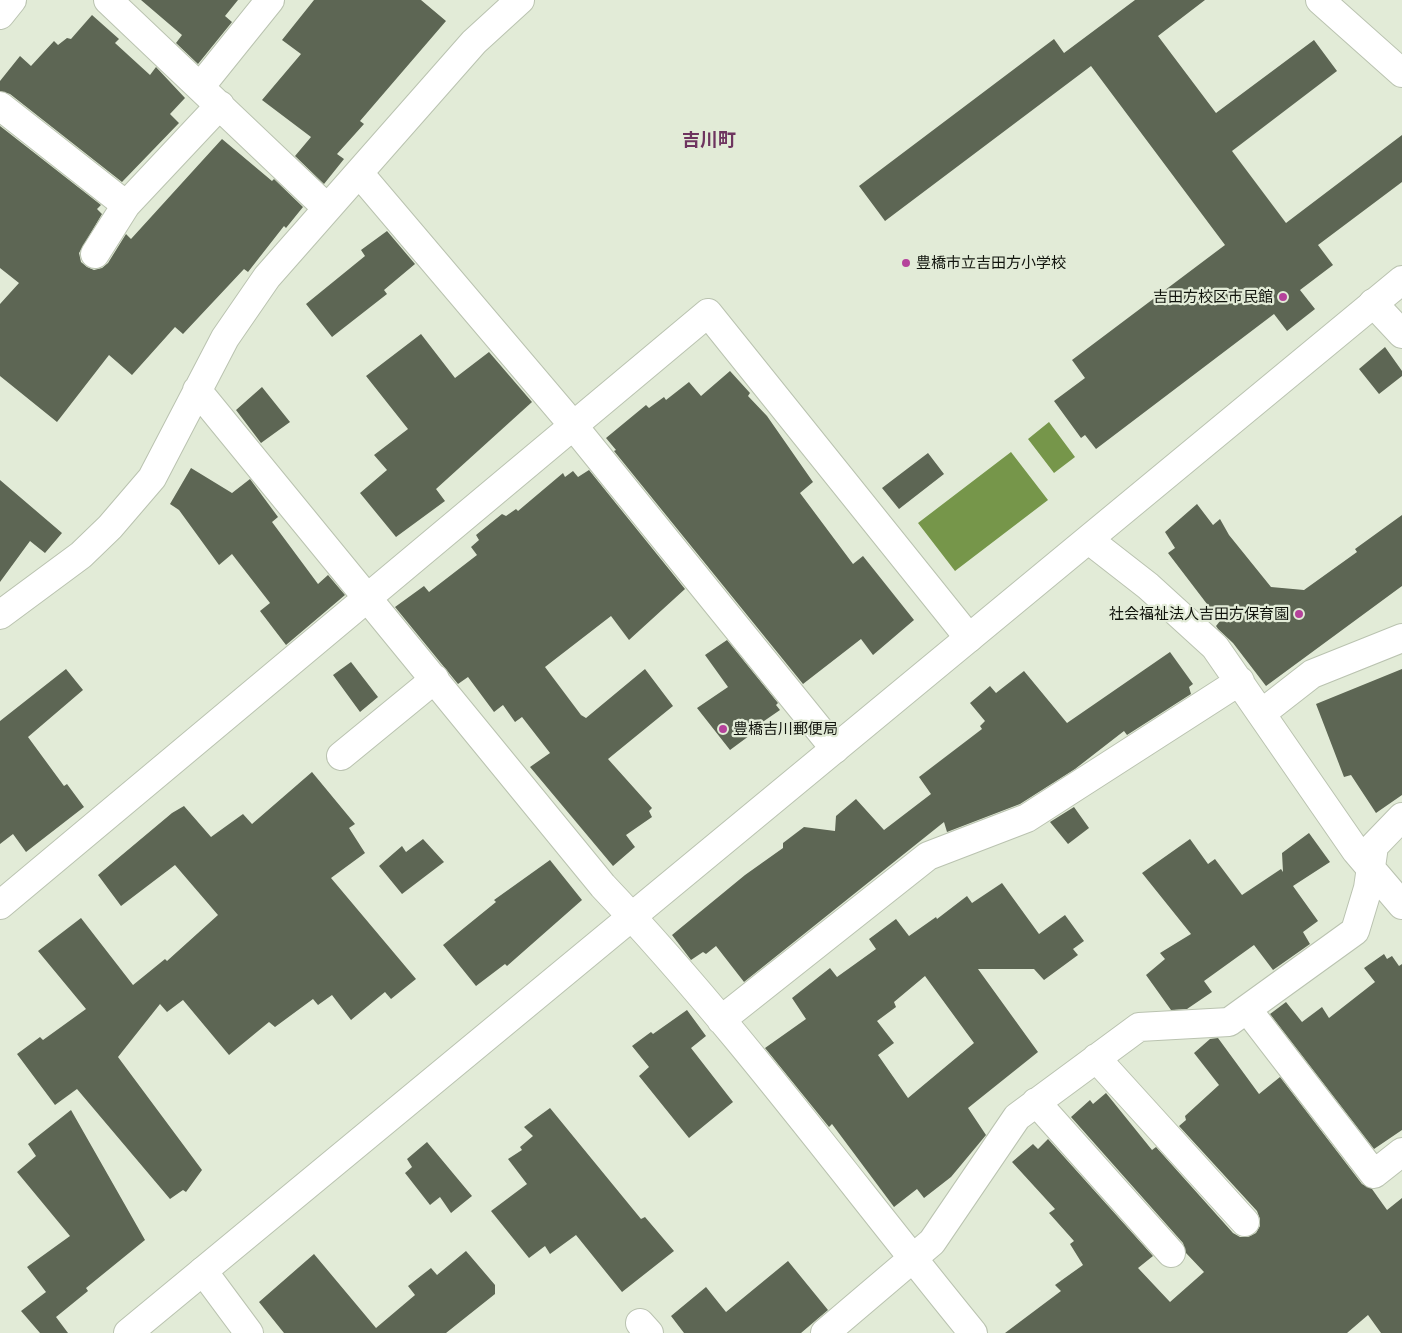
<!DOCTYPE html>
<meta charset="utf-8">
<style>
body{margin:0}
canvas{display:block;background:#e2ebd7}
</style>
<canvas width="1402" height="1333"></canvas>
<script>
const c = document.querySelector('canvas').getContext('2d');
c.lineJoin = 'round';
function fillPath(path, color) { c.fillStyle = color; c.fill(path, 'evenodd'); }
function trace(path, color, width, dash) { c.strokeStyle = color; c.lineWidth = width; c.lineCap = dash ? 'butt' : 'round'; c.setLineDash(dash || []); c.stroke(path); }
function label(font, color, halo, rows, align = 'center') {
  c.font = font + ' Barlow,"Noto Sans JP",sans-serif'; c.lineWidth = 4.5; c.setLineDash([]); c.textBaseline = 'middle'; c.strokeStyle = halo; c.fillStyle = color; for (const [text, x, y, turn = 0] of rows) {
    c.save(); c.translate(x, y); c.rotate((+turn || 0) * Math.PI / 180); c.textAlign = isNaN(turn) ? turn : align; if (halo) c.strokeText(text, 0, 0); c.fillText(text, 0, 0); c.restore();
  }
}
const water = new Path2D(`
 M 1049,422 L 1075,457 L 1054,473 L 1028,439 Z
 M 1011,452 L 1048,500 L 955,571 L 918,523 Z`);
const building = new Path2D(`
 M 141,0 L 238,0 L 225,16 L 232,22 L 198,64 L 176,43 L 182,35 Z
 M 314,0 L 421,0 L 446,21 L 360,121 L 364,124 L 337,154 L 344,159 L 324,184 L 295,156 L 311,137 L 262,100 L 301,54 L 282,40 Z
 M 1135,0 L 1205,0 L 1158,36 L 1216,113 L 1314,40 L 1337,71 L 1232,151 L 1286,223 L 1402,135 L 1402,182 L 1318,245 L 1333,265 L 1300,290 L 1315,309 L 1287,331 L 1274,314 L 1096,449 L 1085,435 L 1081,438 L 1054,401 L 1085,378 L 1072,360 L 1225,245 L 1091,66 L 885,221 L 859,186 L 1054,39 L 1064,53 Z
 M 92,15 L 119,39 L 115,43 L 150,75 L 156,67 L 185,98 L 170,114 L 179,123 L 122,182 L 10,94 L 0,91 L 0,81 L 20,56 L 31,66 L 54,41 L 58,45 L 67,38 L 71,39 Z
 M 0,126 L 101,205 L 97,209 L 102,214 L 79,253 L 81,262 L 87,267 L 94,270 L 102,268 L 108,263 L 126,234 L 131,239 L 222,139 L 272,181 L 274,179 L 303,207 L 286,228 L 284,226 L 248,272 L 244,269 L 183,334 L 175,327 L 132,375 L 109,355 L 57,422 L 0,376 L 0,304 L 19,283 L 0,268 Z
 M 387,231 L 415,264 L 384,290 L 387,294 L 332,337 L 306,304 L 365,256 L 361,250 Z
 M 421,334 L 455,378 L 489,352 L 532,402 L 436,489 L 445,501 L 396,537 L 360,493 L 387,470 L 374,455 L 408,429 L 366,376 Z
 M 1385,347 L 1402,371 L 1402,376 L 1379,394 L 1359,369 Z
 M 730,371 L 750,393 L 748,396 L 767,416 L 813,482 L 800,493 L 853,564 L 863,556 L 914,620 L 873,655 L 861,639 L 803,684 L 614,451 L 616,450 L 606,438 L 646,405 L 649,408 L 664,397 L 666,400 L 689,382 L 701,396 Z
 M 262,387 L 290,422 L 261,443 L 236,410 Z
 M 928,453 L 944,474 L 899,509 L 882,488 Z
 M 191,468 L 232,493 L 250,479 L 278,517 L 272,522 L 318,584 L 328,575 L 345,595 L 286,645 L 260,611 L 270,603 L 232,554 L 219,565 L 179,510 L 170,504 Z
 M 589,470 L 685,589 L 629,640 L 611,616 L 545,667 L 581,715 L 586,718 L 645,669 L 673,706 L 608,759 L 652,808 L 649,811 L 652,817 L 626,835 L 635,847 L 613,866 L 530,767 L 550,753 L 522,717 L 515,722 L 503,705 L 494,712 L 468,677 L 458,684 L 395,607 L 424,586 L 429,592 L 477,555 L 471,547 L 479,540 L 476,535 L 502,514 L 506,516 L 516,509 L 518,511 L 563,473 L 565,477 L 573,471 L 578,477 Z
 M 0,480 L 62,533 L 45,553 L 30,541 L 0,582 Z
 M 1197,504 L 1213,525 L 1220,519 L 1229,535 L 1271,587 L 1304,590 L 1357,552 L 1355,549 L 1402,515 L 1402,586 L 1266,686 L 1233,643 L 1218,629 L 1216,626 L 1220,621 L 1168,553 L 1175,548 L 1165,532 Z
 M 727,640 L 778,703 L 776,705 L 780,710 L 751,730 L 753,733 L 730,750 L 697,708 L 728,687 L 705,655 Z
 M 1170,652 L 1193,684 L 1189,687 L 1191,694 L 1127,735 L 1124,731 L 1075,769 L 1020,804 L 947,832 L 944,822 L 744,982 L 716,946 L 706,954 L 703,952 L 691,960 L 672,935 L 745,875 L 783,848 L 783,843 L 804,827 L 835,831 L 836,816 L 856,799 L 884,830 L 931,794 L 919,777 L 982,729 L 980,726 L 985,721 L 970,703 L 990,686 L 996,693 L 1024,671 L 1067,723 Z
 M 351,662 L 378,697 L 360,712 L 333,675 Z
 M 66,669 L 83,690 L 28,737 L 64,786 L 67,784 L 84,807 L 26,852 L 13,834 L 0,844 L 0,721 Z
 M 1402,669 L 1402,795 L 1376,813 L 1351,775 L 1344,777 L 1316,704 Z
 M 312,772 L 355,824 L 349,828 L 365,853 L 331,878 L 416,979 L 391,999 L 385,992 L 351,1020 L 332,995 L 318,1005 L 313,999 L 275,1027 L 269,1022 L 229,1055 L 183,1000 L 167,1012 L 160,1004 L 118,1057 L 202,1170 L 186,1192 L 183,1190 L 170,1199 L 77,1089 L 55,1105 L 17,1054 L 40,1037 L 43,1040 L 86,1009 L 38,951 L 81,918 L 133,985 L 165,959 L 167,961 L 218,915 L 175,865 L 121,906 L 98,875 L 172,813 L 184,806 L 211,837 L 243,814 L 252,824 Z
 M 1074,807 L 1089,828 L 1068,844 L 1050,822 Z
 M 1309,833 L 1330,862 L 1293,886 L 1318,921 L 1303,932 L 1310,944 L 1273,970 L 1254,945 L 1204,981 L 1212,992 L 1187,1009 L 1171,1010 L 1146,975 L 1165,959 L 1160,953 L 1191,934 L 1142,873 L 1190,839 L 1208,864 L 1215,859 L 1242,895 L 1281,869 L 1283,872 L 1282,853 Z
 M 423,839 L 444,862 L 402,894 L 379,866 L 402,846 L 406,852 Z
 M 550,860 L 582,900 L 507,966 L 505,964 L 476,986 L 443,945 L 496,902 L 494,900 Z
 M 1002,883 L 1039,934 L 1065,915 L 1084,941 L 1073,949 L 1078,955 L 1044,980 L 1034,969 L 978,969 L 1038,1052 L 968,1108 L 986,1135 L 951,1177 L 924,1198 L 917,1189 L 894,1207 L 832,1124 L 829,1127 L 765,1048 L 806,1019 L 792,998 L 830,968 L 837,977 L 876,949 L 869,939 L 896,919 L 909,936 L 936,917 L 937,919 L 967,896 L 972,903 ZM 925,976 L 974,1043 L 908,1098 L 878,1055 L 894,1043 L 877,1021 L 896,1007 L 894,1002 Z
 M 1384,954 L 1387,959 L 1392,956 L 1399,966 L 1402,964 L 1402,1130 L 1374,1149 L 1270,1014 L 1286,1002 L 1302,1022 L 1322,1007 L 1329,1018 L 1375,982 L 1364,968 Z
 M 687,1010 L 706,1036 L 691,1048 L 733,1102 L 689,1138 L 639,1076 L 649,1067 L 632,1046 L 651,1032 L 653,1034 Z
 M 1218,1038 L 1259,1094 L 1280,1077 L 1362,1184 L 1372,1189 L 1387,1210 L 1402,1198 L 1402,1333 L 1381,1333 L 1368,1315 L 1347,1333 L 1005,1333 L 1061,1291 L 1055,1285 L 1083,1265 L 1070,1244 L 1074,1241 L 1049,1213 L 1055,1209 L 1012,1162 L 1033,1144 L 1038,1149 L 1048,1139 L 1153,1256 L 1138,1268 L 1170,1302 L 1204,1272 L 1186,1253 L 1183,1243 L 1071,1117 L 1090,1100 L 1093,1104 L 1106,1093 L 1152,1150 L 1156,1147 L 1233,1233 L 1240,1237 L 1248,1237 L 1256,1233 L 1260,1226 L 1260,1219 L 1257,1211 L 1179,1126 L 1186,1120 L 1185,1116 L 1219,1085 L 1194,1053 L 1210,1039 Z
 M 550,1108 L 641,1219 L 645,1217 L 674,1251 L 622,1292 L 576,1235 L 550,1254 L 545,1246 L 529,1258 L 491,1211 L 527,1184 L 508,1159 L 522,1150 L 520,1147 L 533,1136 L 524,1127 Z
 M 71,1110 L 145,1240 L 86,1288 L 88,1291 L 56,1317 L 68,1333 L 40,1333 L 21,1311 L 46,1292 L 27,1267 L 70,1236 L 17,1172 L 36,1156 L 28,1144 Z
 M 427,1142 L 472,1196 L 451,1213 L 440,1197 L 430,1205 L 405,1173 L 412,1167 L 407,1159 Z
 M 466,1251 L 495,1285 L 495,1294 L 446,1333 L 284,1333 L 259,1302 L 314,1254 L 376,1328 L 415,1295 L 408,1286 L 431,1268 L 437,1275 Z
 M 788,1261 L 828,1310 L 801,1333 L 684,1333 L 671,1316 L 706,1287 L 726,1312 Z`);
const minor = new Path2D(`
 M 108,0 L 327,208
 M 1320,0 L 1402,73
 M 0,15 L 12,0
 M 200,87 L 270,0
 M 0,106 L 126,205 L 220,105
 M 359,173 L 567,418 L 835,749
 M 95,254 L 126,205
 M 1373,303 L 1402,334
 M 197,390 L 603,886 C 736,1026 851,1184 973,1333
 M 1089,540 L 1148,586 L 1215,647 L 1356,851 L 1402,905
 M 0,615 L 81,555 L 110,527 L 152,478 L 225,338 L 267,277 L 474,42 L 520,0
 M 1262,713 L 1312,674 L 1402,638
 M 341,756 L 435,679
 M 0,905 L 708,313 L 969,638
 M 1247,1009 L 1374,1174 L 1402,1152
 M 721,1020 L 928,856 L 1027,818 L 1240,681
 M 1096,1058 L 1245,1222
 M 1036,1102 L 1171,1253
 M 203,1271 L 249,1333
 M 640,1323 L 649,1333
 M 825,1333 L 932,1242 L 1017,1117 L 1139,1027 L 1229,1022 L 1355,931 L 1368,888 L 1374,846 L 1402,817`);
const tertiary = new Path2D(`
 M 128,1333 L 1402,280`);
const markers = [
 [906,263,5,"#b5429b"],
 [1283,297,5,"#b5429b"],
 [1299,614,5,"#b5429b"],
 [723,729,5,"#b5429b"]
];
const poiNames = [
 ["豊橋市立吉田方小学校",916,263],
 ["吉田方校区市民館",1273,297,"right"],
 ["社会福祉法人吉田方保育園",1289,614,"right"],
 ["豊橋吉川郵便局",733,729]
];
const quarterNames = [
 ["吉川町",709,140]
];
fillPath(water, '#76964a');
fillPath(building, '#5d6654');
trace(minor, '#bac3b0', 30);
trace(tertiary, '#bac3b0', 30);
trace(minor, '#fff', 28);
trace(tertiary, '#fff', 28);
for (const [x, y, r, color] of markers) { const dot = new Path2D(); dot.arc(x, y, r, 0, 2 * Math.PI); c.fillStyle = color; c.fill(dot); trace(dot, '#e2ebd7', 2); }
label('15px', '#11140d', '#e2ebd7', poiNames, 'left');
label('bold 18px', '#6e345f', '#e2ebd7', quarterNames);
</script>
